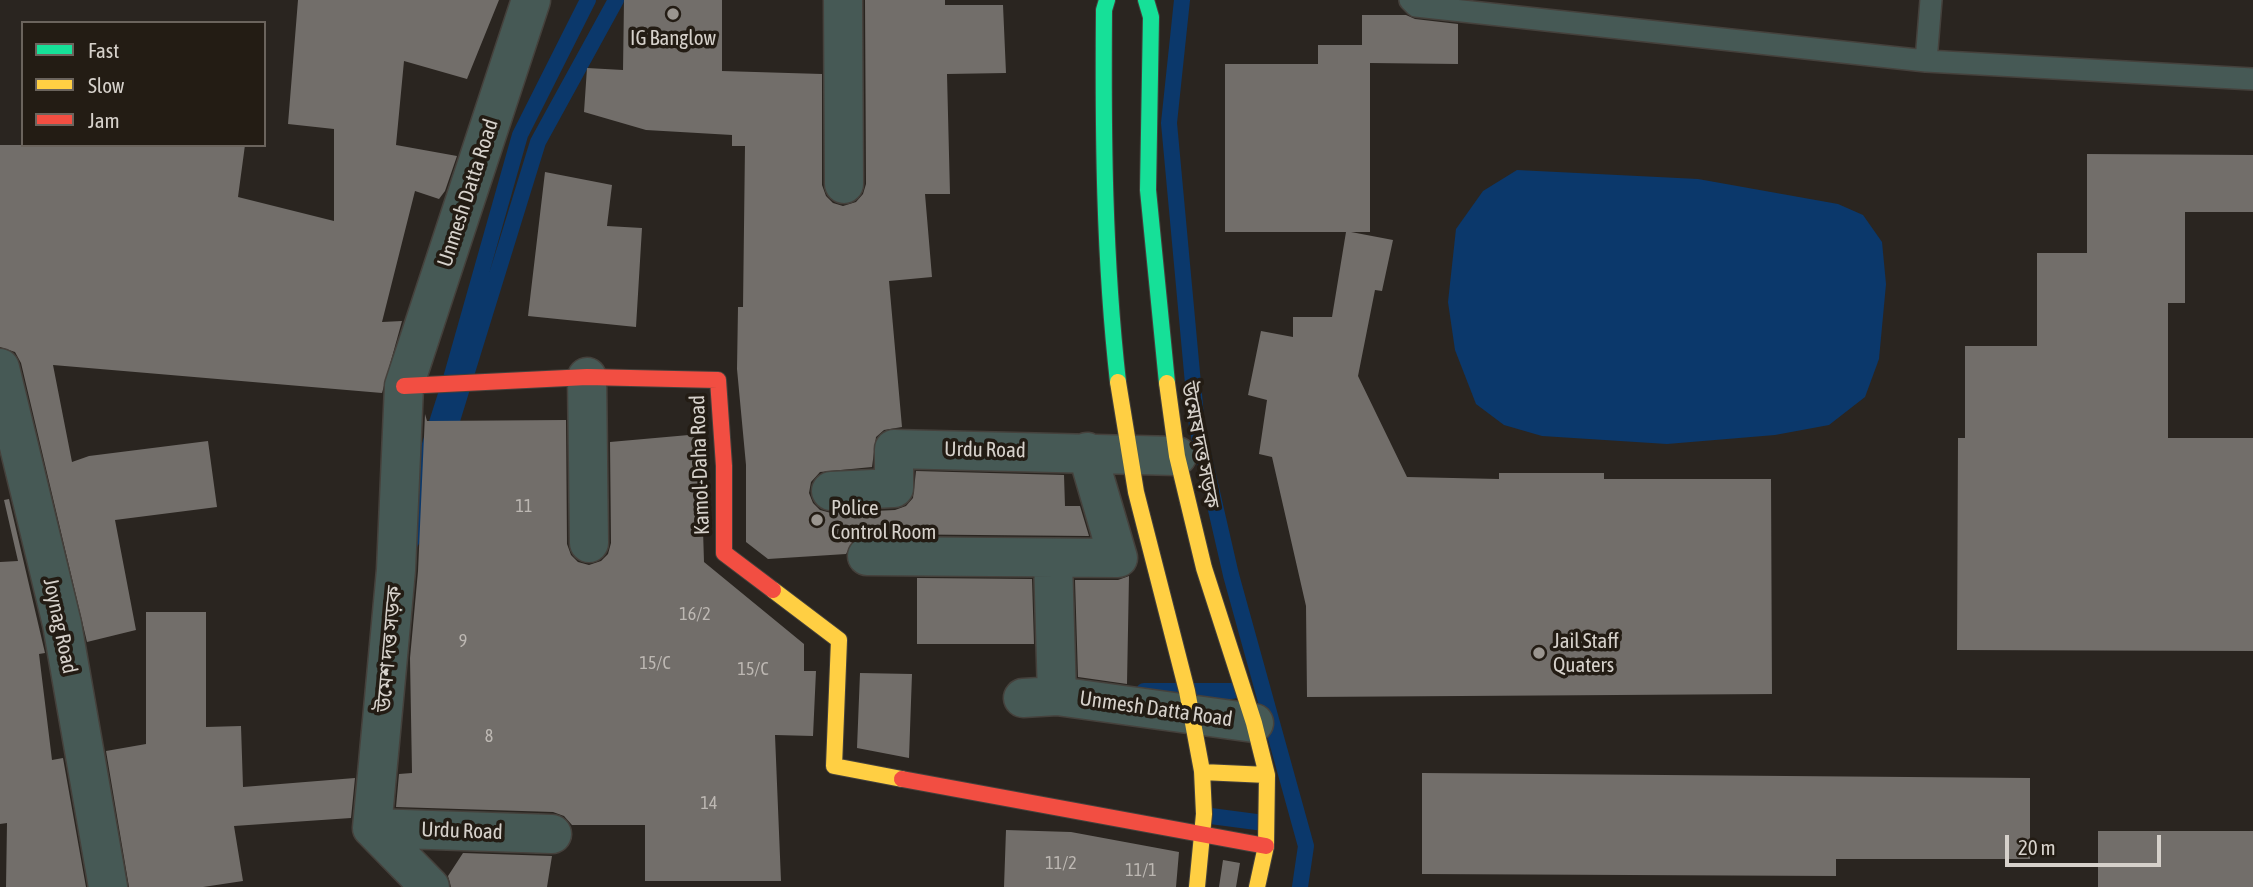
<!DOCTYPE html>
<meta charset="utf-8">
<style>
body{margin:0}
#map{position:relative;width:2253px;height:887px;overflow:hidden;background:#2a2520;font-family:"Asap Condensed",sans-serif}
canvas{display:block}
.legend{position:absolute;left:21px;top:21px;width:245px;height:126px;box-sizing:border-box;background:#231c14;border:2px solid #6b645d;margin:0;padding:9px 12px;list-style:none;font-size:21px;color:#d6d1cb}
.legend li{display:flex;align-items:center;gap:14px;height:35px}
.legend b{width:35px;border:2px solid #6b645d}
.scale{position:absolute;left:2005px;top:835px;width:156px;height:32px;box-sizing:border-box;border:4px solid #d6d1cb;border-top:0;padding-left:9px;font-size:21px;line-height:24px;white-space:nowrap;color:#d6d1cb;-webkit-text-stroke:5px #231c14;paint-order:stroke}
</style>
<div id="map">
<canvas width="2253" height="887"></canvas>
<ul class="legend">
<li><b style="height:9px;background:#16e098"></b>Fast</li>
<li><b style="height:9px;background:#ffcf43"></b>Slow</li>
<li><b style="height:9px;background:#f24e42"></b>Jam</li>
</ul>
<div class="scale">20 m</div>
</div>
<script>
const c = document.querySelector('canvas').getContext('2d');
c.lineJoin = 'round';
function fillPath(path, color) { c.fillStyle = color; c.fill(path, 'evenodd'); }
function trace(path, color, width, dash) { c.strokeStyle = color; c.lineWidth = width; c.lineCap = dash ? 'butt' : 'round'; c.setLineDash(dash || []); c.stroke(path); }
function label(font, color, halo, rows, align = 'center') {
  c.font = font + ' "Asap Condensed","Noto Sans Bengali",sans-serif'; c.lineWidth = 7; c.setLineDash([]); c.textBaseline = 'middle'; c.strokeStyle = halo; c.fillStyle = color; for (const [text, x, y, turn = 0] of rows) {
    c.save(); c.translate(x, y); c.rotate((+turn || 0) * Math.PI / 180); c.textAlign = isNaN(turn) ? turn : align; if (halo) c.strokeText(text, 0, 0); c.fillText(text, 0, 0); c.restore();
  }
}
const water = new Path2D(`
 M 1517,170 L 1698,179 L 1838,204 L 1863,215 L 1882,242 L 1886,284 L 1879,359 L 1865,397 L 1829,425 L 1775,435 L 1667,444 L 1542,436 L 1504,425 L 1476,404 L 1455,350 L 1448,302 L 1456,229 L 1483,191 Z`);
const stream = new Path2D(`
 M 1182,0 L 1169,123 L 1197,427 L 1231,575 L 1306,846 L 1300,887
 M 446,440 L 538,142 L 616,0
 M 413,498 L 450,382 L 520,135 L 588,0
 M 411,542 L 427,494
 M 1144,691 L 1232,691
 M 1203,815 L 1264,823`);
const building = new Path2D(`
 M 298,0 L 499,0 L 467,79 L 404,61 L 396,145 L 457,156 L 445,191 L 439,199 L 415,191 L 382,322 L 402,321 L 382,393 L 53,365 L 72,462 L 89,456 L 208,441 L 217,507 L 115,520 L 136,630 L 87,642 L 21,363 L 15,352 L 0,347 L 0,145 L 245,145 L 238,197 L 334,221 L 334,129 L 288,124 Z
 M 624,0 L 722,0 L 722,71 L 822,74 L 822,185 L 826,196 L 833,203 L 843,206 L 856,202 L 863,194 L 866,184 L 865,0 L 945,0 L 945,5 L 1003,5 L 1006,73 L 947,74 L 950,194 L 925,194 L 932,277 L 889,281 L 902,427 L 884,430 L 876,437 L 872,467 L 820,472 L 811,482 L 809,493 L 813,503 L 820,510 L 831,513 L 895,510 L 906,506 L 913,498 L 916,471 L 1064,475 L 1065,506 L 1080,506 L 1089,536 L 867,534 L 856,537 L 846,554 L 768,559 L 746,542 L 746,465 L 737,369 L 738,307 L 743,307 L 745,146 L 732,146 L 732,135 L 646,130 L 584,112 L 587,68 L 623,70 Z
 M 1362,15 L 1406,15 L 1415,19 L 1458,24 L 1458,64 L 1370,63 L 1370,232 L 1351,232 L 1393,240 L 1382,291 L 1375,290 L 1358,376 L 1407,477 L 1499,479 L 1499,473 L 1604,473 L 1604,479 L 1771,479 L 1772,694 L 1307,697 L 1306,606 L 1272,457 L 1259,454 L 1267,400 L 1248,395 L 1261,331 L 1293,337 L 1293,317 L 1332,317 L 1346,232 L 1225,232 L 1225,64 L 1318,64 L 1318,45 L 1362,45 Z
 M 2087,154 L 2253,155 L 2253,212 L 2185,212 L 2185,303 L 2168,303 L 2168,438 L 2253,438 L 2253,651 L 1957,650 L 1958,438 L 1965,438 L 1965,346 L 2037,346 L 2037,253 L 2087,253 Z
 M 545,172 L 612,185 L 607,226 L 642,228 L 636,327 L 528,316 Z
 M 425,414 L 427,421 L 566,420 L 567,544 L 571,555 L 578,562 L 589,565 L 601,561 L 608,554 L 611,543 L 610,442 L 700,434 L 704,562 L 804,644 L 804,671 L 816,671 L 813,736 L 775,735 L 781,881 L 645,881 L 645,825 L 572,825 L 564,816 L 553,812 L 396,807 L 399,774 L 412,773 L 410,658 L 418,571 Z
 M 9,499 L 45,653 L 39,654 L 52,760 L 63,758 L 86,887 L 6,887 L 7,823 L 0,824 L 0,562 L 18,561 L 4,500 Z
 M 1129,576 L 1127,684 L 1078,677 L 1075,580 L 1118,580 Z
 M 917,578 L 1032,579 L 1034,644 L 917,644 Z
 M 146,612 L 206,612 L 206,727 L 241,726 L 243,787 L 355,778 L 351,818 L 234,826 L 243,881 L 203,887 L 129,887 L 106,751 L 146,744 Z
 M 860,673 L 912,674 L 909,758 L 857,748 Z
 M 1422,773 L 2030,778 L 2030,859 L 1836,859 L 1836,876 L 1422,874 Z
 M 1006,830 L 1071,832 L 1179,852 L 1176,887 L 1004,887 Z
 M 2098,831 L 2253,831 L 2253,887 L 2098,887 Z
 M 463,853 L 552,856 L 547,887 L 451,887 L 448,876 Z
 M 1223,860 L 1240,863 L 1236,887 L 1219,887 Z`);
const lane = new Path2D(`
 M 1410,0 L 1416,6 L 1926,61 L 2253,79
 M 1926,61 L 1931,0`);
const street = new Path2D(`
 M 843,0 L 844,184
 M 0,368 L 62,624 L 108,887
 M 587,377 L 589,543
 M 831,491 L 894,488 L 894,449 L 1177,456
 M 867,556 L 1118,558 L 1087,452
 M 1053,560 L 1057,696
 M 1023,698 L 1057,696 L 1254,723
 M 372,828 L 552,834
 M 430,887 L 372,828 L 396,570 L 404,386 L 531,0`);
const fast = new Path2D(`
 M 1107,0 L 1104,10 C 1103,134 1104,258 1118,382
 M 1146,0 L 1151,17 L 1148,190 L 1167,383`);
const slow = new Path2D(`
 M 1118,382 L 1136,492 L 1187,691 L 1202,771 L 1204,814 L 1197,887
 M 1167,383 L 1177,456 L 1204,568 L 1254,723 L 1267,775 L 1266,846 L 1257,887
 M 773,590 L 839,640 L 834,766 L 902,779
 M 1202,772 L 1267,775`);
const jam = new Path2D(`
 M 404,386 L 587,377 L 718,380 L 724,466 L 724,553 L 773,590
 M 902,779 L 1266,846`);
const markers = [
 [673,14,7,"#9a958f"],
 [817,520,7,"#9a958f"],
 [1539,653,7,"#9a958f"]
];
const numberNames = [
 ["11",524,506],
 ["16/2",695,614],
 ["9",463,641],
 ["15/C",655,663],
 ["15/C",753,669],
 ["8",489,736],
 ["14",709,803],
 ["11/2",1061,863],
 ["11/1",1141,870]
];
const poiNames = [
 ["IG Banglow",673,38,"center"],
 ["Police",831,508],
 ["Control Room",831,532],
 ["Jail Staff",1553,641],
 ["Quaters",1553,665]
];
const streetNames = [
 ["Unmesh Datta Road",468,193,-72],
 ["উন্মেষ দত্ত সড়ক",1200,445,79],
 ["Urdu Road",985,450,1],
 ["Kamol-Daha Road",700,465,-92],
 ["Joynag Road",60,626,78],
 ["উমেশ দত্ত সড়ক",389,649,-85],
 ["Unmesh Datta Road",1156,709,8],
 ["Urdu Road",462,831,2]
];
fillPath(water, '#0b386b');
trace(stream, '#0b386b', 16);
fillPath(building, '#726e6a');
trace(lane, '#45413c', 24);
trace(street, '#45413c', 41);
trace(fast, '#45413c', 18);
trace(slow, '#45413c', 18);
trace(jam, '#45413c', 18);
trace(lane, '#465955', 21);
trace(street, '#465955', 38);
trace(fast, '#16e098', 16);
trace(slow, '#ffcf43', 16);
trace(jam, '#f24e42', 16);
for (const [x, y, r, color] of markers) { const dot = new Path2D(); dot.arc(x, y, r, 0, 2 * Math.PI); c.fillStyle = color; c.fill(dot); trace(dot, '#231c14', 2.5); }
label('18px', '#bdb8b3', null, numberNames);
label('21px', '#d6d1cb', '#231c14', poiNames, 'left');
label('21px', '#d6d1cb', '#231c14', streetNames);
</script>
